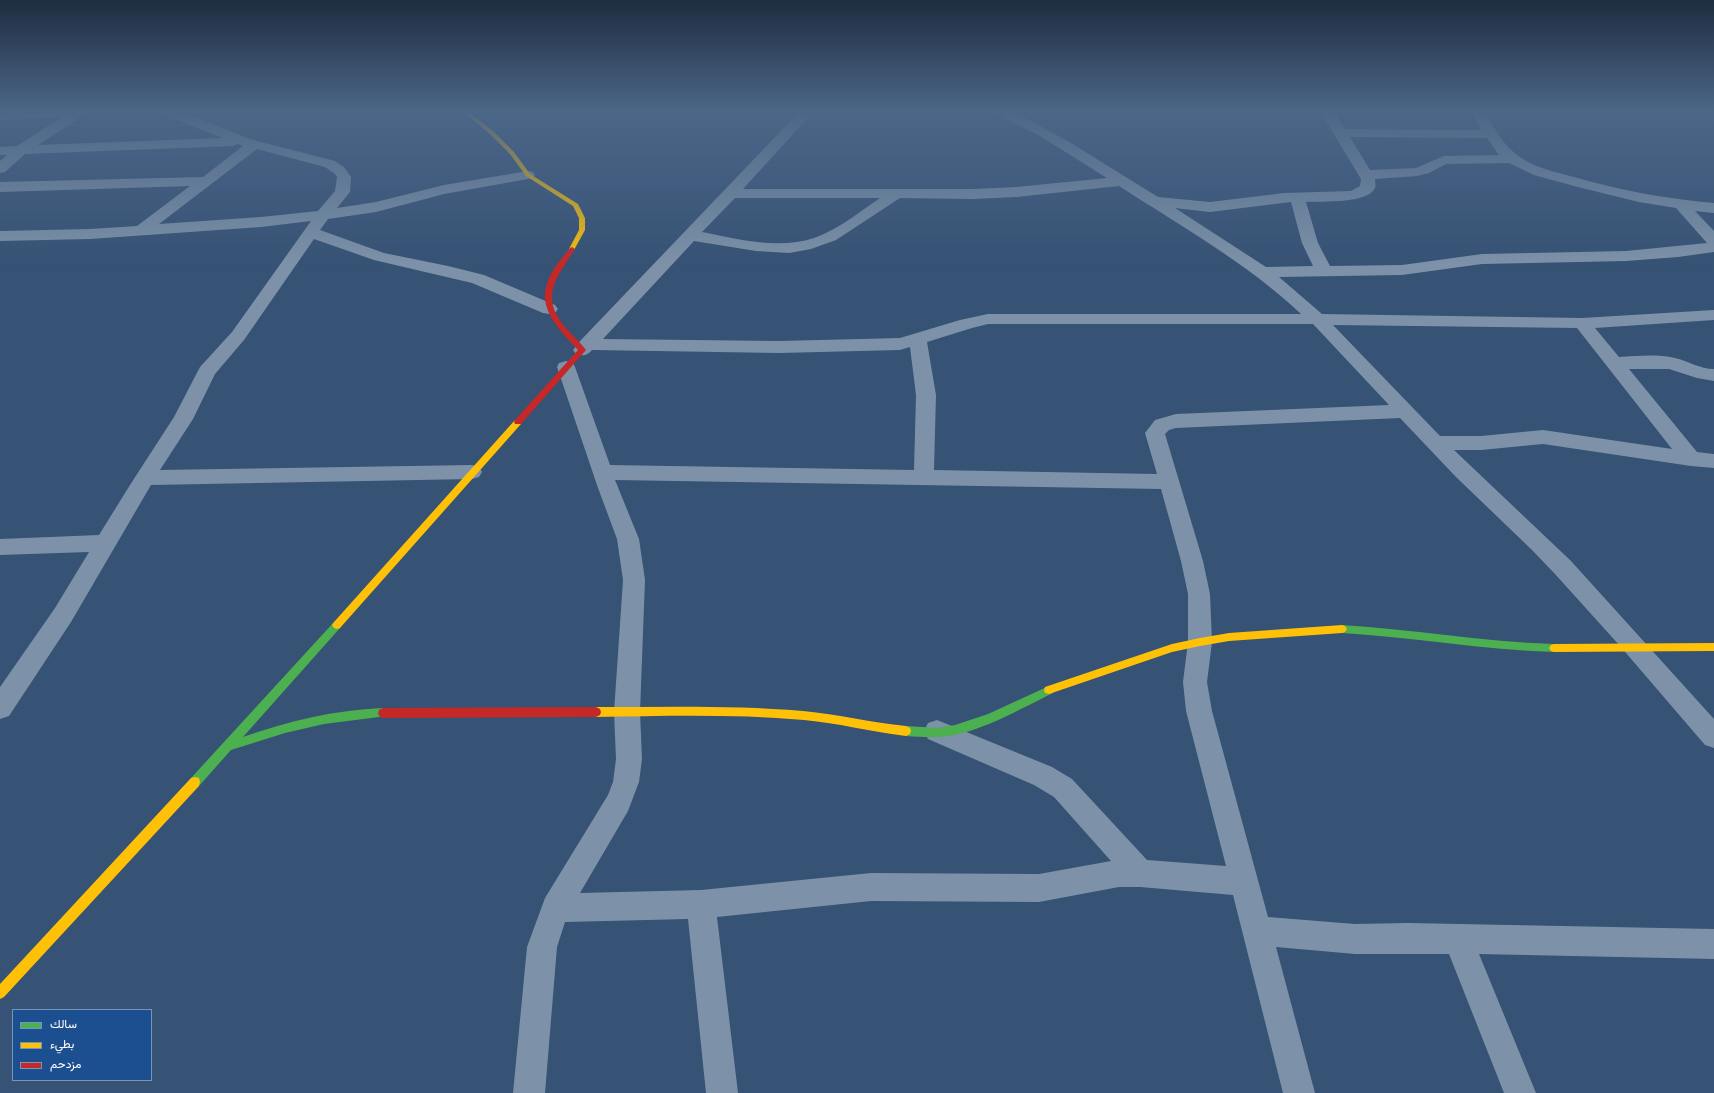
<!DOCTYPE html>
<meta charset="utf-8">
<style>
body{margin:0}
#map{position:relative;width:1714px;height:1093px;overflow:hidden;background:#365274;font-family:"PT Sans Narrow",Vazirmatn,sans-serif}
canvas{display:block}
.legend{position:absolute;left:12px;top:1009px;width:140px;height:72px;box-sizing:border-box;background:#1b4f8f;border:1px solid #7695bc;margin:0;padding:5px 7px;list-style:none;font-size:12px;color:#fff}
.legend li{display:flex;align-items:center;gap:8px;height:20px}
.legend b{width:20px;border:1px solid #7695bc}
</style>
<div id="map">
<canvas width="1714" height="1093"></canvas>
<ul class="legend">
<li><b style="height:5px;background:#4caf50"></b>سالك</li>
<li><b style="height:5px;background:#ffc107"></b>بطيء</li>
<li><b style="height:5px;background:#c62828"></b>مزدحم</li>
</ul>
</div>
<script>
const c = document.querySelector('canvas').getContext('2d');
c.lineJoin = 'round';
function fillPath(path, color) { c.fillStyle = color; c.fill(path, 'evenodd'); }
const street = new Path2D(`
 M 85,111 L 84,115 L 38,145 L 223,138 L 162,114 L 161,111 L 180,111 L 250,139 L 335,161 L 344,167 L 351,177 L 350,192 L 337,208 L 376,202 L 444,185 L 528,171 L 533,172 L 535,175 L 533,178 L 528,179 L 444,194 L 376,212 L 328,219 L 320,230 L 384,253 L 448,266 L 484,275 L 555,305 L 558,309 L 555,313 L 549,314 L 543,313 L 472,283 L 374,260 L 314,239 L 244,340 L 215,374 L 193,419 L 160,470 L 472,465 L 479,467 L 482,472 L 479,477 L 472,479 L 151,485 L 71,622 L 9,716 L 0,719 L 0,687 L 55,608 L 89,552 L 0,555 L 0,539 L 99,535 L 130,485 L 174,417 L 200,367 L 232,332 L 311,221 L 261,227 L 90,239 L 0,241 L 0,231 L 90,229 L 137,226 L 190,186 L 0,192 L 0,182 L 203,177 L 243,146 L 238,144 L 233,146 L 25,154 L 5,172 L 0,173 L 0,161 L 7,155 L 0,155 L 0,147 L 17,146 L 62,117 L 0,120 L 0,112 ZM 257,149 L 325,167 L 334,173 L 337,177 L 335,191 L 318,211 L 261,217 L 159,224 Z
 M 800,111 L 814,111 L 743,189 L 973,189 L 1016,187 L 1107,178 L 1040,136 L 996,114 L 995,111 L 1013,111 L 1028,119 L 1071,143 L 1158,197 L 1210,202 L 1284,193 L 1351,191 L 1360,186 L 1361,179 L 1320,111 L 1334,111 L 1345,129 L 1481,130 L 1471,111 L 1485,111 C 1494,128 1503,146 1520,157 C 1535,168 1556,172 1574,177 C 1620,190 1666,199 1714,203 L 1714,213 L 1695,211 L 1714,231 L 1714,252 L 1678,257 L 1626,261 L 1482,264 L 1402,275 L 1279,277 L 1322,314 L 1582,318 L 1714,310 L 1714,320 L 1595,328 L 1619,357 C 1638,356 1657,354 1675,358 C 1688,361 1700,369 1714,369 L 1714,381 L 1697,378 L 1669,369 L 1629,369 L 1697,452 L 1714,454 L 1714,468 L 1691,466 L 1543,444 L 1481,450 L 1454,450 L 1571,561 L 1714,719 L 1714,748 L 1705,745 L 1620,646 L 1555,574 L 1532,550 L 1456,477 L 1400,418 L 1176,428 L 1169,430 L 1165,434 L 1203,561 L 1210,594 L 1212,642 L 1207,682 L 1212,711 L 1268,917 L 1355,924 L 1408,923 L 1714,929 L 1714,959 L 1479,954 L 1536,1093 L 1504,1093 L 1449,954 L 1355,954 L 1276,947 L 1315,1093 L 1283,1093 L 1233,895 L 1140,887 L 1119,887 L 1039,902 L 871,901 L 717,917 L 738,1093 L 706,1093 L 688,919 L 565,922 L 557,947 L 545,1093 L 513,1093 L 527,947 L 545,898 L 608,795 L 613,782 L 616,759 L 614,712 L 623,580 L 617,539 L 598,488 L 557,367 L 559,363 L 566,361 L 573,363 L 575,367 L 610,465 L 914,470 L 916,395 L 910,347 L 900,350 L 779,353 L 592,350 C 587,356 583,356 576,354 L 573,350 L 581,340 ZM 1350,137 L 1487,138 L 1499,155 L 1444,156 L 1416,168 L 1370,170 ZM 1509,163 L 1534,175 L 1578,187 L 1639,202 L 1676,208 L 1707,243 L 1626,251 L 1482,254 L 1402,265 L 1330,266 L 1318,243 L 1306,202 C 1322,201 1367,204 1375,188 C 1376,185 1375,182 1375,179 L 1417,176 L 1429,173 L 1446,164 ZM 1119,186 C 1181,226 1247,263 1301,314 L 988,314 L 960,320 L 900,338 L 779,341 L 603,339 L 694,241 L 756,251 L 789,253 L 811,249 L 836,240 L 900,198 L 973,199 L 1016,197 ZM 735,198 L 880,198 C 859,212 838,230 814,238 C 778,250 738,239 702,232 ZM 1291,202 L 1302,243 L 1313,266 L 1266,267 L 1175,208 L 1210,212 ZM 988,324 L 1313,324 L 1389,405 L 1176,414 L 1155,420 L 1145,433 L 1157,474 L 934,470 L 936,395 L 927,342 L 972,328 ZM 1333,325 L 1577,328 L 1672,449 L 1543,430 L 1481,436 L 1440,436 ZM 615,480 L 1161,489 L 1181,561 L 1188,594 L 1188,642 L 1183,682 L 1186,711 L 1226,866 L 1147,860 L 1072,779 L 1052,767 L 937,720 L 928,723 L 924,731 L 928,739 L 1034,785 L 1054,797 L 1111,861 L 1039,874 L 871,873 L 701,890 L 580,893 L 628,811 L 639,782 L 642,759 L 640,712 L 645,580 L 639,539 Z`);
const fast = new Path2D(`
 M 337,621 L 340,622 L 342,625 L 340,628 L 243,737 C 289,721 334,710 383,708 L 387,710 L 388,713 L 387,716 L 324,724 L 285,733 L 231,750 L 199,786 L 195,787 L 191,786 L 190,782 L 191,778 L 334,622 Z
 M 1342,625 C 1413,629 1483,642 1554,644 L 1557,645 L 1559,648 L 1557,651 L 1554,652 C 1483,650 1413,637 1342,633 L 1339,632 L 1337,629 L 1339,626 Z
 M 1049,686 L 1053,687 L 1054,690 L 1053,693 C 1020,709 985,730 949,736 C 935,738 920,737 906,736 L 902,734 L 901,731 L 902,728 L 906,726 L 937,728 L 955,725 L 988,714 Z`);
const slow = new Path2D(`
 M 462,111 L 468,111 L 493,131 L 514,152 L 530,174 L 578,204 L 585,218 L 585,230 L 574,250 L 570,250 L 569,249 L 579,230 L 579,218 L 573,206 L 526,176 L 510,154 L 489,133 Z
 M 518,419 L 521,420 L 522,422 L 521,424 L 340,628 L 337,629 L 334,628 L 332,625 L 334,622 L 515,420 Z
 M 1342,625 L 1345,626 L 1347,629 L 1345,632 L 1342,633 L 1229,641 L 1200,646 L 1172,652 L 1049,694 L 1045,693 L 1044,690 L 1045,687 L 1172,644 L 1200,638 L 1229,633 Z
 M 1714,643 L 1714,651 L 1554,652 L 1551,651 L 1549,648 L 1551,645 L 1554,644 Z
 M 596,707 C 665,707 735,705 803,711 C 838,714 872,723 906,726 L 910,728 L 911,731 L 910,734 L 906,736 C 872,732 838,723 804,720 C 735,714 665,716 596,717 L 592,715 L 591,712 L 592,709 Z
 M 195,777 L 199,778 L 200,782 L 199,786 L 4,997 L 0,999 L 0,984 L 191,778 Z`);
const jam = new Path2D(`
 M 572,247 L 575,249 C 557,277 539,296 565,327 C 572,335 580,342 586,350 L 521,424 L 515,424 L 514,422 L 515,420 L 578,350 C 561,331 536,309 548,281 C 552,269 562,258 570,248 Z
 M 596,707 L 600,709 L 601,712 L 600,715 L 596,717 L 383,718 L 379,716 L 378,713 L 379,710 L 383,708 Z`);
fillPath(street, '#7d92a8');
fillPath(fast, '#4caf50');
fillPath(slow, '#ffc107');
fillPath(jam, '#c62828');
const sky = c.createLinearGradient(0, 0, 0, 265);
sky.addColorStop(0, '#1e2d40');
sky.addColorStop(0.42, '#4c6688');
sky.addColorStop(1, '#4c668800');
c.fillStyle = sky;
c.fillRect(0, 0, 1714, 265);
</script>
